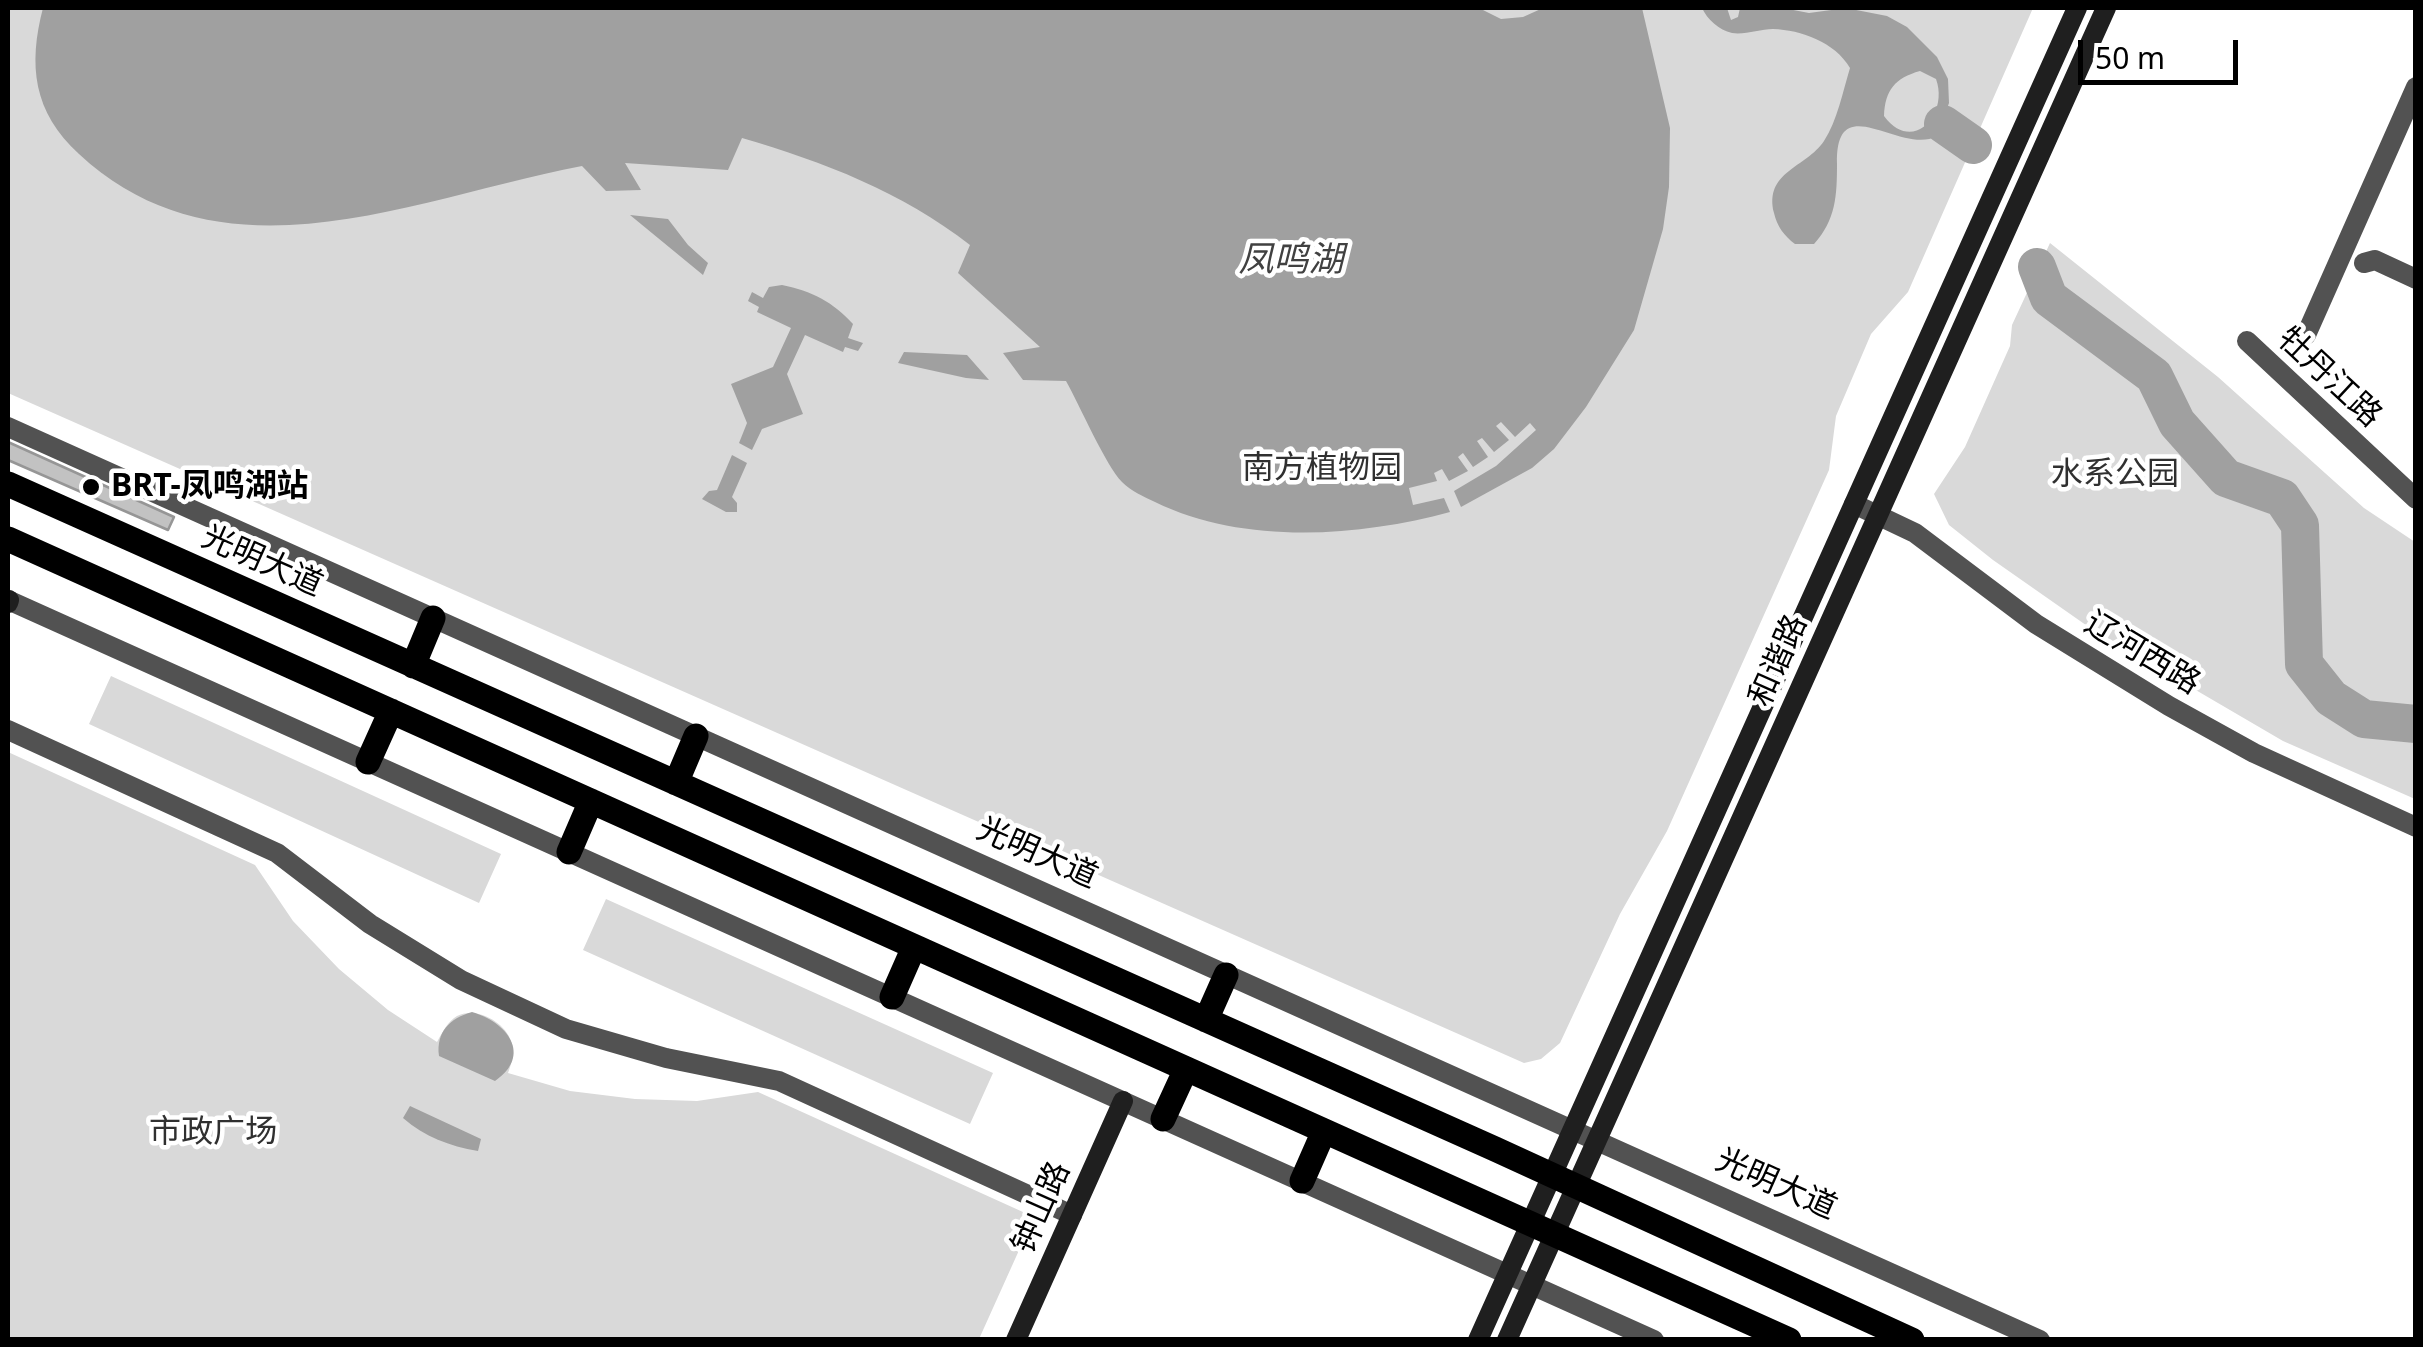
<!DOCTYPE html>
<meta charset="utf-8">
<style>
body{margin:0}
#map{position:relative;width:2423px;height:1347px;overflow:hidden;background:#fff;font-family:"Noto Sans",sans-serif}
canvas{display:block}
.frame{position:absolute;inset:0;border:10px solid #000;pointer-events:none}
.scale{position:absolute;left:2078px;top:40px;width:160px;height:45px;box-sizing:border-box;border:5px solid #000;border-top:0;padding-left:12px;font-size:30px;line-height:35px;white-space:nowrap;color:#000;-webkit-text-stroke:8px #fff;paint-order:stroke}
</style>
<div id="map">
<canvas width="2423" height="1347"></canvas>
<div class="frame"></div>
<div class="scale">50 m</div>
</div>
<script>
const c = document.querySelector('canvas').getContext('2d');
c.lineJoin = 'round';
function fillPath(path, color) { c.fillStyle = color; c.fill(path, 'evenodd'); }
function trace(path, color, width, dash) { c.strokeStyle = color; c.lineWidth = width; c.lineCap = dash ? 'butt' : 'round'; c.setLineDash(dash || []); c.stroke(path); }
function label(font, color, halo, rows, align = 'center') {
  c.font = font + ' "Noto Sans","Noto Sans SC",sans-serif'; c.lineWidth = 9; c.setLineDash([]); c.textBaseline = 'middle'; c.strokeStyle = halo; c.fillStyle = color; for (const [text, x, y, turn = 0] of rows) {
    c.save(); c.translate(x, y); c.rotate((+turn || 0) * Math.PI / 180); c.textAlign = isNaN(turn) ? turn : align; if (halo) c.strokeText(text, 0, 0); c.fillText(text, 0, 0); c.restore();
  }
}
const green = new Path2D(`
 M 8,8 L 2033,8 L 1908,292 L 1871,334 L 1836,416 L 1829,470 L 1667,831 L 1620,914 L 1560,1043 L 1541,1059 L 1524,1063 L 8,393 Z
 M 2050,243 L 2218,377 L 2364,508 L 2415,542 L 2415,799 L 2283,741 L 2093,630 L 1993,560 L 1949,525 L 1934,494 L 1965,447 L 2010,346 L 2012,325 Z
 M 111,676 L 501,854 L 479,903 L 89,724 Z
 M 8,752 L 255,865 L 293,921 L 339,969 L 388,1010 L 437,1042 C 442,1033 448,1021 457,1016 C 476,1006 505,1022 511,1041 C 515,1052 512,1062 508,1073 L 570,1091 L 635,1099 L 697,1101 L 758,1092 L 1034,1217 L 979,1339 L 8,1340 Z
 M 606,899 L 993,1073 L 970,1124 L 583,950 Z`);
const water = new Path2D(`
 M 43,8 L 1479,8 L 1501,19 L 1523,17 L 1543,8 L 1642,8 L 1670,128 L 1669,187 L 1663,229 L 1634,330 L 1586,407 L 1554,449 L 1532,468 L 1461,507 L 1454,491 L 1496,466 L 1536,430 L 1530,423 L 1515,437 L 1501,422 L 1496,426 L 1509,440 L 1494,452 L 1482,438 L 1477,441 L 1488,457 L 1473,467 L 1463,453 L 1458,457 L 1468,471 L 1449,481 L 1442,469 L 1434,473 L 1437,481 L 1409,488 L 1413,505 L 1444,498 L 1450,512 C 1358,537 1243,545 1155,502 C 1144,497 1131,491 1122,482 C 1106,466 1079,404 1066,381 L 1023,380 L 1003,353 L 1040,347 L 958,273 L 970,245 C 902,192 824,162 742,138 L 728,170 L 625,163 L 641,190 L 606,191 L 582,166 C 417,197 224,289 79,154 C 33,112 28,65 43,8 Z
 M 1702,8 L 1727,8 L 1731,20 L 1738,17 L 1740,8 L 1783,8 L 1809,13 L 1846,8 L 1887,16 L 1907,27 L 1937,57 L 1948,79 L 1949,103 L 1937,136 C 1901,156 1835,86 1837,164 C 1837,195 1836,220 1814,244 L 1795,244 C 1784,236 1777,226 1774,213 C 1764,171 1806,168 1824,141 C 1837,121 1843,91 1850,68 C 1835,42 1801,30 1773,29 C 1760,29 1745,35 1732,33 C 1719,30 1707,19 1702,8 ZM 1920,71 L 1936,79 C 1949,114 1913,155 1884,116 C 1885,90 1895,78 1920,71 Z
 M 630,215 L 668,219 L 688,245 L 708,263 L 703,275 Z
 M 782,285 C 812,291 833,302 853,324 L 848,338 L 863,343 L 858,351 L 845,347 L 843,352 L 805,335 L 787,374 L 803,414 L 762,429 L 752,450 L 739,443 L 747,423 L 731,384 L 773,367 L 791,328 L 757,312 L 759,307 L 748,301 L 752,292 L 763,298 L 769,287 Z
 M 904,352 L 967,355 L 989,380 L 966,378 L 898,363 Z
 M 732,455 L 747,463 L 732,497 L 737,503 L 737,512 L 726,512 L 702,499 L 709,491 L 717,490 Z
 M 472,1012 C 507,1022 533,1055 495,1081 L 439,1056 C 436,1032 450,1018 472,1012 Z
 M 410,1106 L 481,1139 L 478,1151 C 449,1146 425,1137 403,1118 Z`);
const river = new Path2D(`
 M 1943,124 L 1973,145
 M 2037,267 L 2049,298 L 2154,376 L 2177,423 L 2226,478 L 2282,498 L 2300,525 L 2304,664 L 2331,698 L 2364,719 L 2416,724`);
const building = new Path2D(`
 M 8,442 L 174,517 L 168,530 L 8,460 Z`);
const street = new Path2D(`
 M 2364,263 L 2375,260 L 2416,279
 M 2306,335 L 2416,87
 M 2247,341 L 2416,499
 M 8,427 L 2040,1340
 M 1854,504 L 1915,533 L 2036,624 L 2169,706 L 2254,753 L 2416,827
 M 8,600 L 1654,1340
 M 8,730 L 277,853 L 370,924 L 461,980 L 566,1029 L 666,1058 L 779,1081 L 1072,1215`);
const secondary = new Path2D(`
 M 8,603 L 9,600
 M 1016,1340 L 1123,1101
 M 1478,1340 L 2077,8
 M 1507,1340 L 2106,8`);
const primary = new Path2D(`
 M 8,484 L 1495,1149 L 1912,1340
 M 8,539 L 1789,1340
 M 413,666 L 433,618
 M 368,762 L 391,711
 M 676,783 L 696,736
 M 569,852 L 591,801
 M 892,997 L 914,947
 M 1206,1020 L 1226,975
 M 1163,1119 L 1186,1069
 M 1302,1181 L 1324,1131`);
const markers = [
 [91,487,10,"#000"]
];
const streetNames = [
 ["牡丹江路",2329,378,43],
 ["光明大道",262,562,24],
 ["辽河西路",2142,654,31],
 ["和谐路",1779,661,-66],
 ["光明大道",1037,854,24],
 ["光明大道",1776,1185,24],
 ["钟山路",1042,1208,-66]
];
const parkNames = [
 ["南方植物园",1322,469],
 ["水系公园",2115,475],
 ["市政广场",213,1133]
];
const poiNames = [
 ["BRT-凤鸣湖站",111,487]
];
const waterNames = [
 ["凤鸣湖",1291,261]
];
fillPath(green, '#d9d9d9');
fillPath(water, '#a0a0a0');
trace(river, '#a0a0a0', 38);
fillPath(building, '#c2c2c2');
trace(building, '#969696', 2.5);
trace(street, '#525252', 20);
trace(secondary, '#1f1f1f', 20);
trace(primary, '#000', 25);
for (const [x, y, r, color] of markers) { const dot = new Path2D(); dot.arc(x, y, r, 0, 2 * Math.PI); c.fillStyle = color; c.fill(dot); trace(dot, '#fff', 4); }
label('32px', '#000', '#fff', streetNames);
label('32px', '#303030', '#fff', parkNames);
label('bold 32px', '#000', '#fff', poiNames, 'left');
label('italic 35px', '#414141', '#fff', waterNames);
</script>
